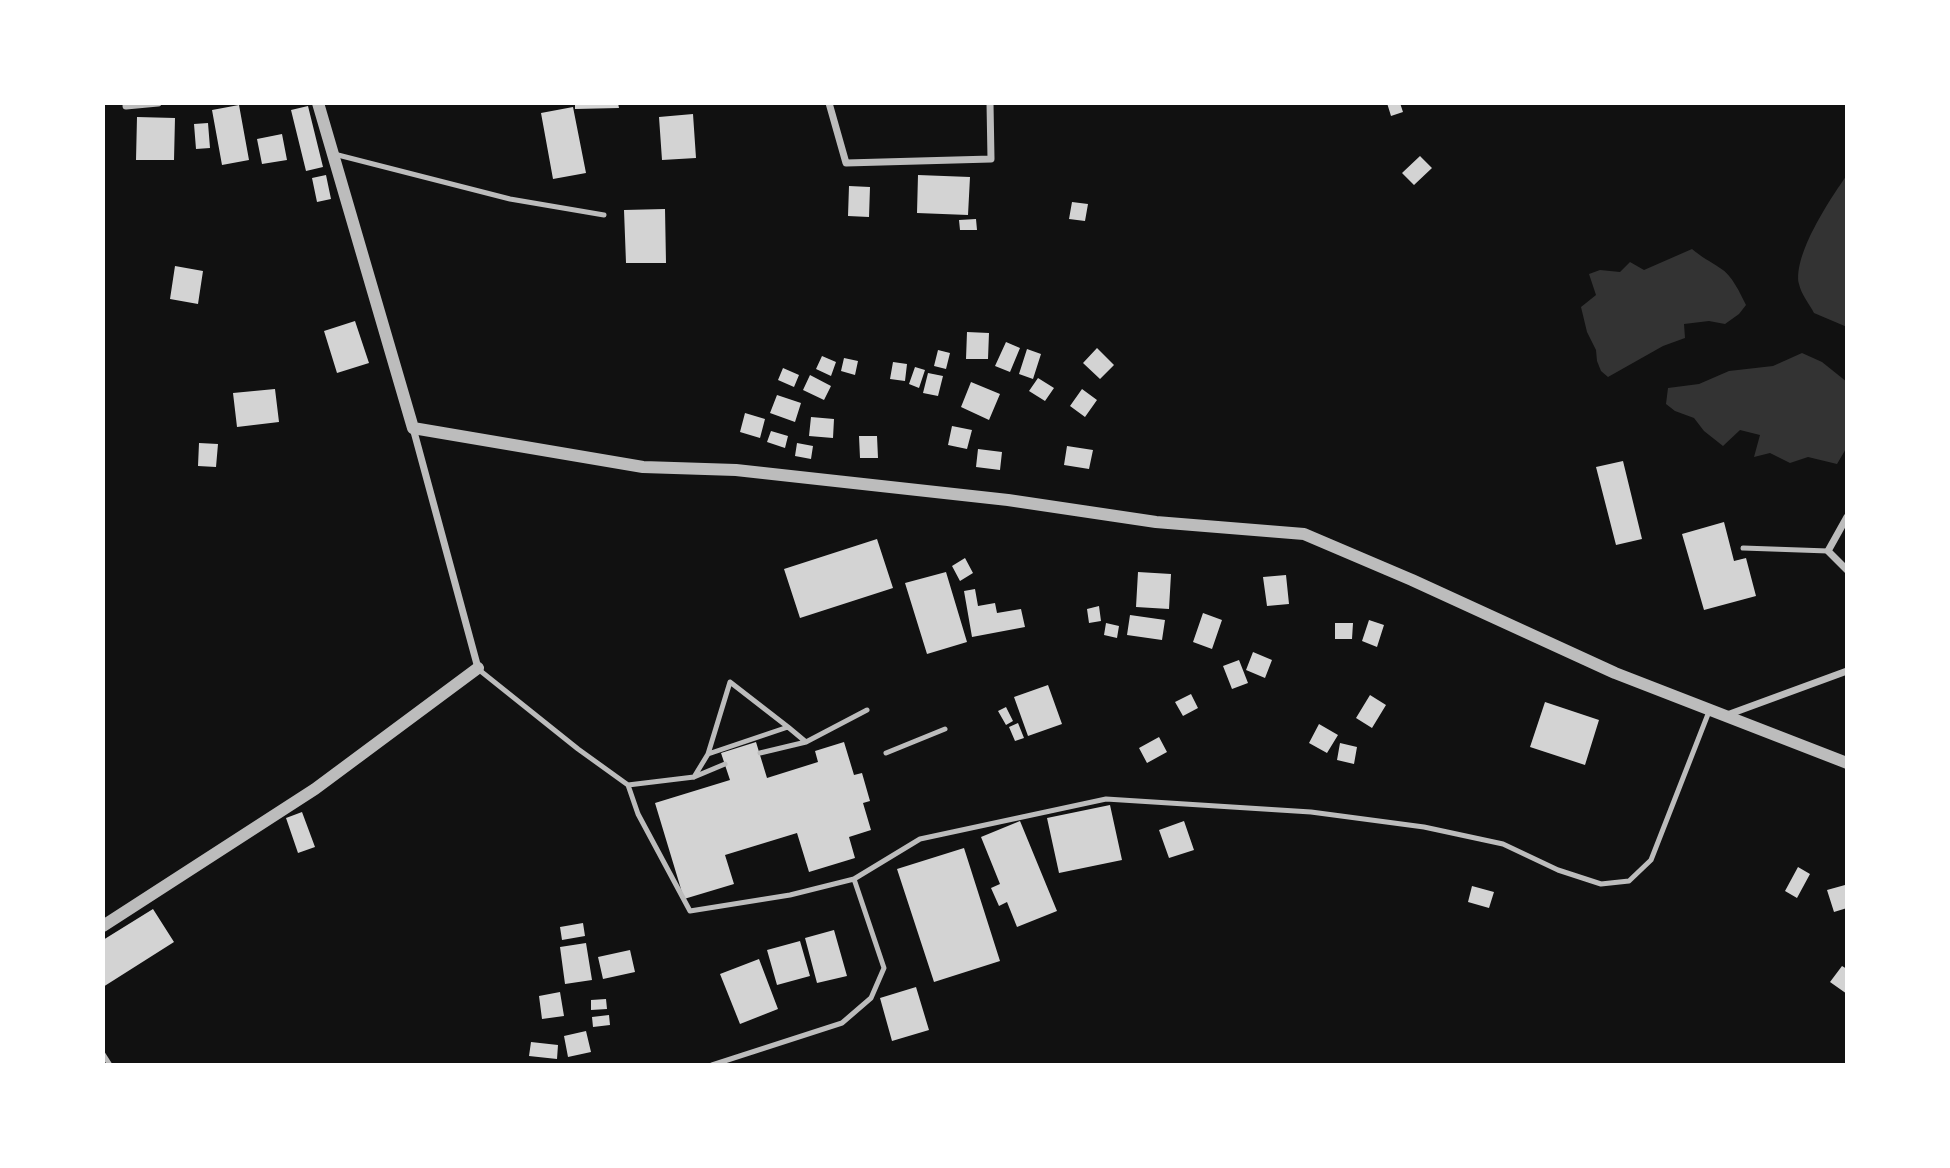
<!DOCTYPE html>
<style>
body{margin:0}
#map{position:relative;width:1950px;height:1168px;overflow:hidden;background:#111;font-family:Lato,sans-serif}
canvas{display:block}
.frame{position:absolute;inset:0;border:105px solid #fff;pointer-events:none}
</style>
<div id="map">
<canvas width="1950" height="1168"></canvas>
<div class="frame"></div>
</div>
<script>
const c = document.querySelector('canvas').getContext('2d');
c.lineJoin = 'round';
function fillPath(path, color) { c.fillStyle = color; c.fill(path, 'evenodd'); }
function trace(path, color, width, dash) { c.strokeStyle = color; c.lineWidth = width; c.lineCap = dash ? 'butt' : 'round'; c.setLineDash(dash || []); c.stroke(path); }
const water = new Path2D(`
 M 1847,175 L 1847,327 L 1814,313 C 1810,305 1801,294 1799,284 C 1793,255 1830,199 1847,175 Z
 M 1692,249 C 1701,257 1710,261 1720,268 C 1732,275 1740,293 1746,305 L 1739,314 L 1725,324 L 1709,321 L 1684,324 L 1685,338 L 1663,346 L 1608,377 L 1601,371 L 1597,361 L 1596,350 L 1587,332 L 1581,307 L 1596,295 L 1589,274 L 1600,270 L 1620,272 L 1630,262 L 1644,270 Z
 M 1802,353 L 1822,362 L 1847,382 L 1847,447 L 1837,464 L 1808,457 L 1790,463 L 1770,453 L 1754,457 L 1760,435 L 1740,430 L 1723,446 L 1704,431 L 1694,418 L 1675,411 L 1666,404 L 1668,388 L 1699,384 L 1729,371 L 1773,366 Z`);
const building = new Path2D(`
 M 575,103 L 618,103 L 619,108 L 575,109 Z
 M 1387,103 L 1400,103 L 1403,112 L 1391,116 Z
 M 239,105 L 249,160 L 222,165 L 212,110 Z
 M 308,106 L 323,167 L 306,171 L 291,110 Z
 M 573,107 L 586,173 L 553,179 L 541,113 Z
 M 693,114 L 696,158 L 662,160 L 659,117 Z
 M 137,117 L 175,118 L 174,160 L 136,160 Z
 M 208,123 L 210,148 L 196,149 L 194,124 Z
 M 282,134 L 287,160 L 262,164 L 257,139 Z
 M 1420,156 L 1432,168 L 1414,185 L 1402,173 Z
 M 326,175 L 331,199 L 317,202 L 312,178 Z
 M 918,175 L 970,177 L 968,215 L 917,213 Z
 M 849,186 L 870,187 L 869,217 L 848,216 Z
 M 1072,202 L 1088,204 L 1085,221 L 1069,219 Z
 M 665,209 L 666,263 L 626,263 L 624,210 Z
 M 976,219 L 977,230 L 960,230 L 959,220 Z
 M 175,266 L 203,271 L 198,304 L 170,299 Z
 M 355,321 L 369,363 L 337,373 L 324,331 Z
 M 967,332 L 989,333 L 988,359 L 966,359 Z
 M 1006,342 L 1020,348 L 1010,372 L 995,366 Z
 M 1097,348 L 1114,365 L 1100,379 L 1083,363 Z
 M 1027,349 L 1041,354 L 1033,379 L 1019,374 Z
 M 938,350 L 950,353 L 946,369 L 934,366 Z
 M 822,356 L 836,362 L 831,376 L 816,369 Z
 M 844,358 L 858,361 L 855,375 L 841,371 Z
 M 893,362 L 907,364 L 905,381 L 890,379 Z
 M 915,367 L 925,370 L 919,388 L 909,384 Z
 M 783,368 L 799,375 L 794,387 L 778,380 Z
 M 928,373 L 943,376 L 938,396 L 923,393 Z
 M 810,375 L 831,386 L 824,400 L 803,390 Z
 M 1038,378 L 1054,388 L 1045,401 L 1029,391 Z
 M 971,382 L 1000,394 L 989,420 L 961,407 Z
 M 275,389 L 279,422 L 237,427 L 233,393 Z
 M 1082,389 L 1097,400 L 1085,417 L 1070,406 Z
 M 777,395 L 801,403 L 795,422 L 770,413 Z
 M 745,413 L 765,419 L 760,438 L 740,432 Z
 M 811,417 L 834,419 L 833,438 L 809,436 Z
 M 952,426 L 972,430 L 967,449 L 948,445 Z
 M 771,431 L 788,436 L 785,448 L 767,442 Z
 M 859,436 L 877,436 L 878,458 L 860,458 Z
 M 199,443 L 218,444 L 216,467 L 198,466 Z
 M 797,443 L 813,446 L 811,459 L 795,456 Z
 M 1067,446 L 1093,450 L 1089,469 L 1064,465 Z
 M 978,449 L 1002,452 L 1000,470 L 976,467 Z
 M 1623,461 L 1642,539 L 1616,545 L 1596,467 Z
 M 1724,522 L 1734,561 L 1746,558 L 1756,596 L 1704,610 L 1682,534 Z
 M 877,539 L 893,588 L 800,618 L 784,569 Z
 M 965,558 L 973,573 L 960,581 L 952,566 Z
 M 946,572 L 967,642 L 927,654 L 905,583 Z
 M 1138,572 L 1171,574 L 1169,609 L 1136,607 Z
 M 1286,575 L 1289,604 L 1267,606 L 1263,577 Z
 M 975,589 L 978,606 L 995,603 L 997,613 L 1021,609 L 1025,627 L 972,637 L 964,591 Z
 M 1099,606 L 1101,621 L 1089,623 L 1087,609 Z
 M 1203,613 L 1222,620 L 1212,649 L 1193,642 Z
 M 1130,615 L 1165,620 L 1162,640 L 1127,635 Z
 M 1369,620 L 1384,625 L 1377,647 L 1362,641 Z
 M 1106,623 L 1119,626 L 1117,638 L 1104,635 Z
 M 1335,623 L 1353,623 L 1352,639 L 1335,639 Z
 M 1253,652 L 1272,660 L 1265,678 L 1246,670 Z
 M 1239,660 L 1248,683 L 1232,689 L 1223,666 Z
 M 1048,685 L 1062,724 L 1028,736 L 1014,697 Z
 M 1191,694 L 1198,708 L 1183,716 L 1175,702 Z
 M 1370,695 L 1386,705 L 1372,728 L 1356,718 Z
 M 1545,702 L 1599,720 L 1585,765 L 1530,747 Z
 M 1006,707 L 1013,721 L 1006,725 L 998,711 Z
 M 1018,723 L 1024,738 L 1015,741 L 1009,727 Z
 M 1319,724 L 1338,735 L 1327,753 L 1309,743 Z
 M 1159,737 L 1167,752 L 1147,763 L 1139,748 Z
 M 756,742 L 767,778 L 818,762 L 815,751 L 844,742 L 854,775 L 862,773 L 870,801 L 863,803 L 871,830 L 849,837 L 855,858 L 809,872 L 797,833 L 725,855 L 734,884 L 684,899 L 655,803 L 730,780 L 721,753 Z
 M 1340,743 L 1357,747 L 1354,764 L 1337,760 Z
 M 1110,805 L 1122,860 L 1059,873 L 1047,818 Z
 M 302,812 L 315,847 L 298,853 L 286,818 Z
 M 1020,821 L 1057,911 L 1017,927 L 1007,902 L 999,906 L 991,888 L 1000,884 L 981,837 Z
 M 1184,821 L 1194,850 L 1169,858 L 1159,830 Z
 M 964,848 L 1000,961 L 934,982 L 897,869 Z
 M 1798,867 L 1810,874 L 1797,898 L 1785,891 Z
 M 1845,885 L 1847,908 L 1834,912 L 1827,890 Z
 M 1472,886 L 1494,892 L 1489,908 L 1468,902 Z
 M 153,909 L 174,942 L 103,987 L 103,940 Z
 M 583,923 L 585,936 L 562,940 L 560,927 Z
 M 834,930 L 847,976 L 817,983 L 805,938 Z
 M 800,941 L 810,976 L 777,985 L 767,950 Z
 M 586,943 L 592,980 L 565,984 L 560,947 Z
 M 630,950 L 635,972 L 603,979 L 598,957 Z
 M 759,959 L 778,1009 L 740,1024 L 720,974 Z
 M 1842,966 L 1847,969 L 1847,994 L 1830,982 Z
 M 916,987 L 929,1030 L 892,1041 L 880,998 Z
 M 560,992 L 564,1016 L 542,1019 L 539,996 Z
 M 606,999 L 607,1009 L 591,1010 L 591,1000 Z
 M 609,1015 L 610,1025 L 593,1027 L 592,1017 Z
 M 586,1031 L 591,1052 L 568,1057 L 564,1036 Z
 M 531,1042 L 558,1045 L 557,1059 L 529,1056 Z`);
const service = new Path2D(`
 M 334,154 L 510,199 L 604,215
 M 1743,548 L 1828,551
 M 478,669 L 578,749 L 628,785
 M 760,753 L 806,742 L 867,710
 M 886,753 L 945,729
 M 708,754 L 730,682 L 788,727
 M 694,777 L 708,754 L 788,727 L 806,742
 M 628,785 L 638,814 L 690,911 L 790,895 L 854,879 L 920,839 L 1106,799 L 1311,812 L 1424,827 L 1503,844 L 1558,870 L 1601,884 L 1629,881 L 1651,860 L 1710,709
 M 628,785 L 694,777 L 725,764
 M 103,1054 L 110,1065
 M 712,1065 L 842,1023 L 871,998 L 884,968 L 854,879`);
const minor = new Path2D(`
 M 829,103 L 846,163 L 991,159 L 990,103
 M 126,106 L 158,103
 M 413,428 L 478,668
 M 1847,517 L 1828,551 L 1847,570
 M 1727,715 L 1847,671`);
const tertiary = new Path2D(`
 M 318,103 L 413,428 L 643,467 L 736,470 L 1008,500 L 1156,522 L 1304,534 L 1412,580 L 1615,673 L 1847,763
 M 103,926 L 315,789 L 478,668`);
fillPath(water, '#333');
fillPath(building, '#d3d3d3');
trace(service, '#bcbcbc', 5);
trace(minor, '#bcbcbc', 7);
trace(tertiary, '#bcbcbc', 12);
</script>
